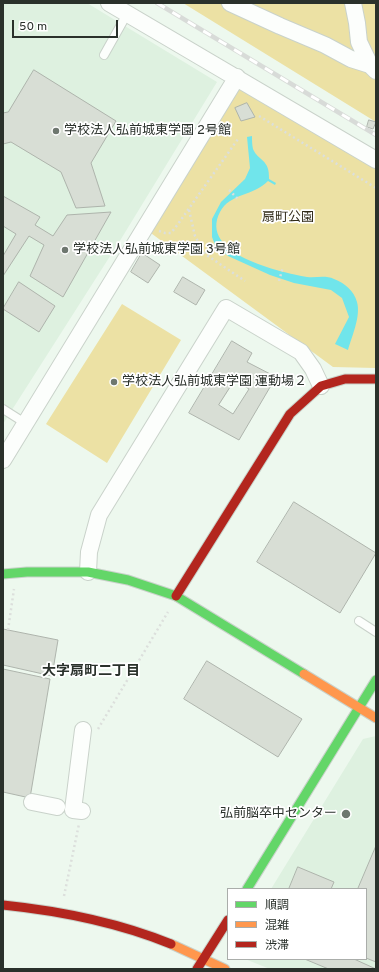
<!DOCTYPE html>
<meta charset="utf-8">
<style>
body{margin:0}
#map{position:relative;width:379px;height:972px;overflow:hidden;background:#edf8ee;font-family:Overpass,"Noto Sans JP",sans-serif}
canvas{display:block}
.frame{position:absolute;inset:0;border:4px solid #2a312b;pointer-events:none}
.legend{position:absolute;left:227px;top:888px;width:140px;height:72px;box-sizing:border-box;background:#fff;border:1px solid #aaadaa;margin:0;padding:5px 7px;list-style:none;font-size:12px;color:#2a312b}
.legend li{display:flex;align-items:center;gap:8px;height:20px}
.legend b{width:20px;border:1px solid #aaadaa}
.scale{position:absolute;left:12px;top:20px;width:106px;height:18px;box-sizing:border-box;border:2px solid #2a312b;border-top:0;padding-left:5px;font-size:12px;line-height:14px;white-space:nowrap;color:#2a312b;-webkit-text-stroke:3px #fff;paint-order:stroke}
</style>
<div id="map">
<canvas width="379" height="972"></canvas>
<div class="frame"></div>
<ul class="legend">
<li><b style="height:5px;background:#63d668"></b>順調</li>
<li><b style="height:5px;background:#ff974d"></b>混雑</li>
<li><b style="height:5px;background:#b3261e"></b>渋滞</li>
</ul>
<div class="scale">50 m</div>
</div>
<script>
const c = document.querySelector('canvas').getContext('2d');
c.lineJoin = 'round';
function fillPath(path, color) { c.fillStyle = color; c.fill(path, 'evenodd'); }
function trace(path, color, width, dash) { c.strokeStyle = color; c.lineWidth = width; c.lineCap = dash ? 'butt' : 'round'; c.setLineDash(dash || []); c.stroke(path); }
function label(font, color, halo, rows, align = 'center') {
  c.font = font + ' Overpass,"Noto Sans JP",sans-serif'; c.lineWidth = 3.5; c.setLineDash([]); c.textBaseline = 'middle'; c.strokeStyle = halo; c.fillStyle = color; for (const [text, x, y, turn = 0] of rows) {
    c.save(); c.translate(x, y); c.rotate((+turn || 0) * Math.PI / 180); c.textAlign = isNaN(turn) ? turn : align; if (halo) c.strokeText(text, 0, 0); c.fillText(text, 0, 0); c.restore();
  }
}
const built = new Path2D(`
 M 3,3 L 87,3 L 217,82 L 121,239 L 3,424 Z
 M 376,736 L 376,969 L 270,969 L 245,959 L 366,959 L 366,889 L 271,889 L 363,739 Z`);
const green = new Path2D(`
 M 183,3 L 376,3 L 376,122 Z
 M 240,86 L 376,168 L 376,368 L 333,367 L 144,228 Z
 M 122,304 L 181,340 L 107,463 L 46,424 Z`);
const water = new Path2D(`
 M 252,136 C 252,140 252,145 253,149 C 258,161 270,159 269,179 L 276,183 L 275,185 L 268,181 C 254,196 230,193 220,212 C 198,254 280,272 307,277 C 317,278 325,275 334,279 C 345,283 354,291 357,302 C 361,316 352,336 348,350 L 335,344 L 349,317 L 342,298 L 331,290 L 294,283 L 270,275 L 228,256 L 215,245 L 212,237 L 212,219 L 221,202 L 245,179 L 250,168 L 247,137 Z`);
const building = new Path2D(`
 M 34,70 L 116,121 L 91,163 L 105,206 L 76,208 L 61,172 L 11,142 L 3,144 L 3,113 L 8,112 Z
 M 247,103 L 255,117 L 241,121 L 235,108 Z
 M 369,120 L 376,122 L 373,129 L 367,127 Z
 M 3,196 L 40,217 L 35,225 L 53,236 L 67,215 L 111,212 L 63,297 L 30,276 L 44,245 L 29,236 L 3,276 L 3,256 L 16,234 L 3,226 Z
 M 142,253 L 160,265 L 148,283 L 131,272 Z
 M 183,277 L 205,290 L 196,305 L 174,292 Z
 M 19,282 L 55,306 L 39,332 L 3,309 Z
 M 232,341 L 252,353 L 247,362 L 276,377 L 239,440 L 189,413 ZM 235,380 L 249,389 L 233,414 L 219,405 Z
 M 294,502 L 376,553 L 340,613 L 257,562 Z
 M 3,629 L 58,640 L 52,676 L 3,665 Z
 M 207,661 L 302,719 L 278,757 L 184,699 Z
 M 3,669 L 50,679 L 30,798 L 3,792 Z
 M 376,846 L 376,962 L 366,958 L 366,889 L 358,889 Z
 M 298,867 L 334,882 L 331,889 L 289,889 Z
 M 305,959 L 354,959 L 376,969 L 329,969 Z`);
const path = new Path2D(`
 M 259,116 L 376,188
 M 229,190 L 238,199
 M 189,210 L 195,236 L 205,254 L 245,281
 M 159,231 L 165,233 L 171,233 L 178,224 L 238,139
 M 279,281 L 283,267
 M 8,630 L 14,589
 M 98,729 L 168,612
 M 64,896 L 79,824`);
const lane = new Path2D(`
 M 104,55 L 127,14
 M 3,409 L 25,423
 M 359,621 L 376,632`);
const street = new Path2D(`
 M 109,3 L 376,160
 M 230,3 L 280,26 L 325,45 L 351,59 L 370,65 L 376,71
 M 353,3 L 357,23 L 359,42 L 370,65
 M 3,460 L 237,77
 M 88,572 L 89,552 L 99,515 L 226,308 L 301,352 L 313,369 L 321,386
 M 32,802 L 57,807
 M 82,811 L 73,810 L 83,730`);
const fast = new Path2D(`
 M 3,574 L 27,572 L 88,572 L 128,580 L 176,596 L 304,674
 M 247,889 L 376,680`);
const slow = new Path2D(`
 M 304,674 L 376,718
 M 171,944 L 225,969`);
const jam = new Path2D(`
 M 176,596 L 290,414 L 321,386 L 345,379 L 376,379
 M 3,905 C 61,911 117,922 171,944
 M 197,969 L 228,920`);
const rail = new Path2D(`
 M 157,3 L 376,135`);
const markers = [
 [56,131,4,"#6e776f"],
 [65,250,4,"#6e776f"],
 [114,382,4,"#6e776f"],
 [346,814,5,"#6e776f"]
];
const poiNames = [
 ["学校法人弘前城東学園 2号館",64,131],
 ["学校法人弘前城東学園 3号館",73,250],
 ["学校法人弘前城東学園 運動場２",122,382],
 ["弘前脳卒中センター",337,814,"right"]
];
const parkNames = [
 ["扇町公園",288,218]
];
const neighbourhoodNames = [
 ["大字扇町二丁目",91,672]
];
fillPath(built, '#def1e0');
fillPath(green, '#ece1a4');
fillPath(water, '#70e5eb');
fillPath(building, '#d8ded5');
trace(building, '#aeb4ac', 1);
trace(lane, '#c9d2ca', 10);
trace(street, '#c9d2ca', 18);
trace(fast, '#c9d2ca', 11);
trace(slow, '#c9d2ca', 11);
trace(jam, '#c9d2ca', 11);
trace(path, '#dcdfdc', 2.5, [2, 3]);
trace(lane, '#fcfefc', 8);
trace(street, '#fcfefc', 16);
trace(fast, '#63d668', 9);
trace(slow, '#ff974d', 9);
trace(jam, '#b3261e', 9);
trace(rail, '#d8dbd8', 4.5);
trace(rail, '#fff', 3, [9]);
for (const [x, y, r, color] of markers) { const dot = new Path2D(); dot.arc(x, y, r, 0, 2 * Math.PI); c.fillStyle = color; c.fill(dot); trace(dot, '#fff', 1.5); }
label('13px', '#2a312b', '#fff', poiNames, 'left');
label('13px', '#302a18', '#fff', parkNames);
label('bold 14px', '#2a312b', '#fff', neighbourhoodNames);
</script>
